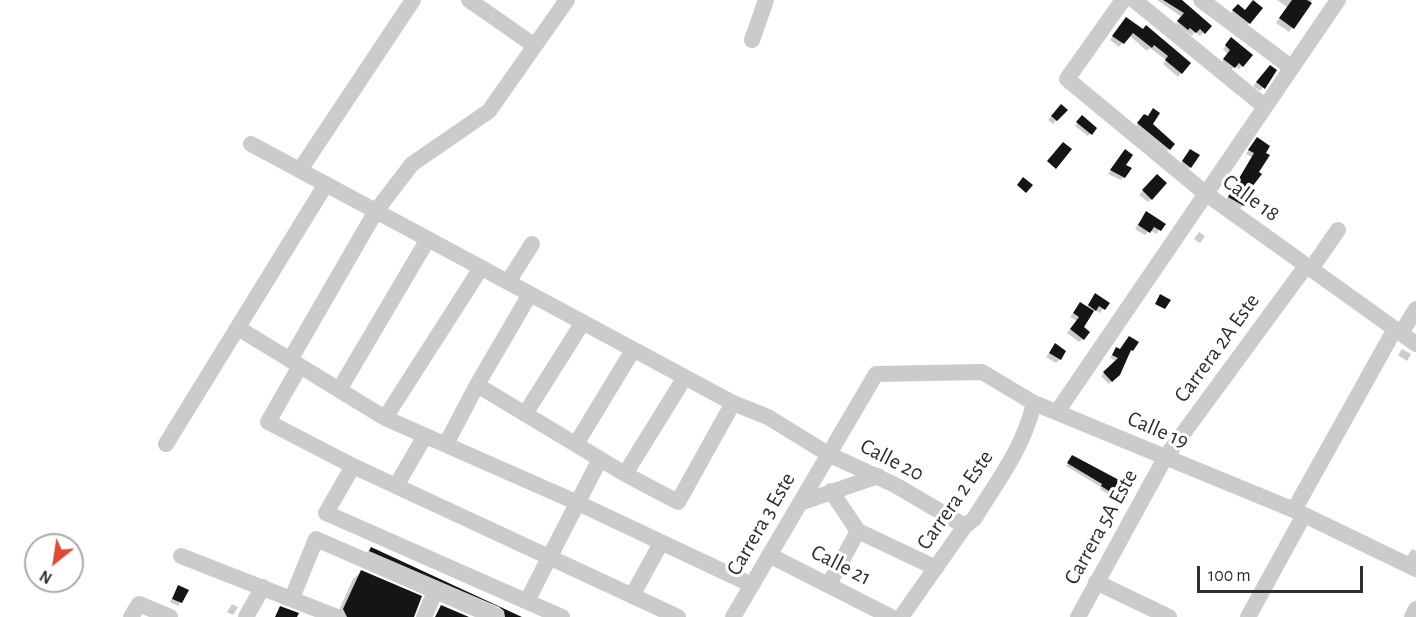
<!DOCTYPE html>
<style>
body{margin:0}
#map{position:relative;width:1416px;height:617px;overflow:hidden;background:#fff;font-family:"Alegreya Sans",sans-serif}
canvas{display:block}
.north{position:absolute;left:24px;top:533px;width:60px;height:60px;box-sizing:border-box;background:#fff;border:2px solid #ababab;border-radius:50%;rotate:210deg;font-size:16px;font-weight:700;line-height:24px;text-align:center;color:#2e2e2e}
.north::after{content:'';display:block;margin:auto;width:21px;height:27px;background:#e24932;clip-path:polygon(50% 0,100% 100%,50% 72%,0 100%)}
.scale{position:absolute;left:1197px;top:566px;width:166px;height:27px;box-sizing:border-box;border:3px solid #2e2e2e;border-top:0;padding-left:8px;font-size:18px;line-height:21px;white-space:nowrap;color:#2e2e2e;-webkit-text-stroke:4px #fff;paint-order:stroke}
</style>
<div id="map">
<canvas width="1416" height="617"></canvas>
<div class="north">N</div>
<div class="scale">100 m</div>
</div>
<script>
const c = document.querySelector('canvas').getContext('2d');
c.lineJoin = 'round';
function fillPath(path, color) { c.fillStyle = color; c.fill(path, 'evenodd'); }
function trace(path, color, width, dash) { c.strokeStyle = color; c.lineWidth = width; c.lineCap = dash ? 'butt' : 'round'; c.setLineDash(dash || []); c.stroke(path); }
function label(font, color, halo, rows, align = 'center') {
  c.font = font + ' "Alegreya Sans",sans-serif'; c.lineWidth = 6; c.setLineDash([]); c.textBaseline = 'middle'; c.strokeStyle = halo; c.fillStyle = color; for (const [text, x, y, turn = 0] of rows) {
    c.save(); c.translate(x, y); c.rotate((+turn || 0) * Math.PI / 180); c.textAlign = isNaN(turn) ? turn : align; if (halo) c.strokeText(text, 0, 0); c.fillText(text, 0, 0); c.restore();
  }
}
const shadow = new Path2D(`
 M 1157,0 L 1179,0 L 1210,26 L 1200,36 L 1195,32 L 1192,36 L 1185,31 L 1183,33 L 1175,25 L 1182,17 Z
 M 1277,0 L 1312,0 L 1289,32 L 1276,23 L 1287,7 Z
 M 1234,9 L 1249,23 L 1245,26 L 1230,15 Z
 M 1123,22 L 1143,31 L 1189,63 L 1178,77 L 1163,64 L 1166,60 L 1150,48 L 1147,51 L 1129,35 L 1119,47 L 1110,40 Z
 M 1228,42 L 1242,66 L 1239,69 L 1235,66 L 1231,70 L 1221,63 L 1228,54 L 1223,49 Z
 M 1267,70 L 1275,71 L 1260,91 L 1253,86 Z
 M 1061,106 L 1065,110 L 1053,124 L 1048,120 Z
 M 1082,117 L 1095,128 L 1088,136 L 1075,126 Z
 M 1143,118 L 1173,144 L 1167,151 L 1136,126 Z
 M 1254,142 L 1268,146 L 1243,197 L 1243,205 L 1240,208 L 1226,200 L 1252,157 L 1246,154 Z
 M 1122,154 L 1124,177 L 1121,180 L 1108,174 Z
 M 1187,154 L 1190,167 L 1187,171 L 1180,165 Z
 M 1157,176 L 1165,183 L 1148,202 L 1139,195 Z
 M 1143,217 L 1164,224 L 1156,234 L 1150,230 L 1145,235 L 1135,229 Z
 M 1199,232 L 1205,236 L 1200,243 L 1194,239 Z
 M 1092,299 L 1107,303 L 1100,313 L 1095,310 L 1092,313 L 1082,327 L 1083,339 L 1079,342 L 1067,333 L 1077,321 L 1070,317 L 1080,304 L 1086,308 Z
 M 1126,340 L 1132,350 L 1109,384 L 1101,376 L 1116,361 L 1110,358 L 1116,349 L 1120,351 Z
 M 1055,345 L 1060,359 L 1056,363 L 1046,357 Z
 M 1402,349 L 1411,354 L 1407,361 L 1398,355 Z
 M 1072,457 L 1110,492 L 1108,494 L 1100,489 L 1101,487 L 1066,466 Z
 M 371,548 L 518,617 L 493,617 L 364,556 Z
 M 1412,549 L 1416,551 L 1416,561 L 1406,558 Z
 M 361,572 L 412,617 L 336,617 L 353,579 Z
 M 179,587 L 181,602 L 178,606 L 170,602 Z
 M 232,604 L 238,607 L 233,615 L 227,612 Z`);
const building = new Path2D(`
 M 1163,0 L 1182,0 L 1212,26 L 1205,34 L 1200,29 L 1196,33 L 1190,28 L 1188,30 L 1177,21 L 1184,13 Z
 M 1253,0 L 1263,8 L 1250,24 L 1232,10 L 1238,4 L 1245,10 Z
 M 1292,0 L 1307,0 L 1312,3 L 1294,29 L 1279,18 Z
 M 1126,17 L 1143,29 L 1146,25 L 1191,63 L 1182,74 L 1165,60 L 1168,56 L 1154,45 L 1152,48 L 1133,33 L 1124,44 L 1112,36 Z
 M 1231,37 L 1253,55 L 1243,67 L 1239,63 L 1235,68 L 1223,59 L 1230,50 L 1225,45 Z
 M 1270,65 L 1277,70 L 1265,89 L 1256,82 Z
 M 1061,104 L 1068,110 L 1057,121 L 1051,116 Z
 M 1153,108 L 1160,113 L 1153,124 L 1175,144 L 1170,150 L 1137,123 L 1144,114 L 1148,116 Z
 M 1082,115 L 1097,128 L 1092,135 L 1076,122 Z
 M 1257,137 L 1270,146 L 1266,153 L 1270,155 L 1259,172 L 1262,174 L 1245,196 L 1249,198 L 1244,206 L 1228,197 L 1254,153 L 1248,150 Z
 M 1063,142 L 1072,149 L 1056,169 L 1047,161 Z
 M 1125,149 L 1133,155 L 1126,165 L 1132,168 L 1125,178 L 1110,170 Z
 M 1190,149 L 1200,155 L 1191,168 L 1182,161 Z
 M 1157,174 L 1167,183 L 1152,200 L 1142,190 Z
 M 1023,177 L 1033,185 L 1026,193 L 1017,185 Z
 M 1146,211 L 1166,224 L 1161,231 L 1154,227 L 1150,233 L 1138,225 Z
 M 1095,293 L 1110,303 L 1105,310 L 1099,306 L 1096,311 L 1088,305 Z
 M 1160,294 L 1171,300 L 1165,309 L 1155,304 Z
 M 1080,302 L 1094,311 L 1084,327 L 1090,332 L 1084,340 L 1070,329 L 1079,317 L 1073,313 Z
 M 1129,336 L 1139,342 L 1133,351 L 1131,350 L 1120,375 L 1112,382 L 1103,372 L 1118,358 L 1112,355 L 1116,347 L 1120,349 Z
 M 1055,343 L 1066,351 L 1061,360 L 1049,353 Z
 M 1072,455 L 1119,480 L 1112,493 L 1101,486 L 1102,484 L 1067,463 Z
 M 371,547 L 522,617 L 505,617 L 504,611 L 499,607 L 369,551 Z
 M 361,570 L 422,596 L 414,617 L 347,617 L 343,609 Z
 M 178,585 L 189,590 L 182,603 L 172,599 Z
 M 441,605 L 469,617 L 435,617 Z
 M 280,606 L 299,613 L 297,617 L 275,617 Z`);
const minor = new Path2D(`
 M 469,0 L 535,46
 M 1123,0 L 1067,79 L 1205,193 L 1416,344
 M 1134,0 L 1264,106
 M 1201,0 L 1292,68
 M 752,40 L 766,0
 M 251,144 L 733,403 L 768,417 L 828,454 L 895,485 L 965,526
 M 300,170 L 413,0
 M 1311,269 L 1338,230
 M 508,282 L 532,244
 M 238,328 L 385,418 L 578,503 L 752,585
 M 1401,333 L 1416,309
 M 290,360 L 376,211 L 412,164 L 489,111 L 567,0
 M 300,366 L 268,422 L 353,466 L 678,617
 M 477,385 L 625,474 L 678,502 L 733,403
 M 339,390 L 428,239
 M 1057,412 L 1338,0
 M 525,414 L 583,322
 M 385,418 L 481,268
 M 166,444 L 326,184
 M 446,444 L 477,385 L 530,294
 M 576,444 L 633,350
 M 353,466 L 326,513 L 562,617
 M 625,474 L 685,377
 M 396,486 L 425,436
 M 831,491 L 858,531 L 936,568
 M 800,503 L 878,476
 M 1294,510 L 1395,329
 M 769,555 L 891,617
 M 181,556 L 337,617
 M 1096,582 L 1169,617
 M 829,584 L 858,531
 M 632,596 L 661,543
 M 292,598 L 316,539 L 495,617
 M 527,601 L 600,459
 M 131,617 L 139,604 L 170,617
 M 246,617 L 263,587
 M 424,617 L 435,592
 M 733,617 L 876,374 L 982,372 L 1034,403 L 1294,510 L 1416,569
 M 901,617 L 965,526 L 974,519 C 998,480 1023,449 1034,403
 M 1078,617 L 1165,458 L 1306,266
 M 1248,617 L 1304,515
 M 1412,617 L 1416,609`);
const streetNames = [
 ["Calle 18",1251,198,36],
 ["Carrera 2A Este",1217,348,-54],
 ["Calle 19",1158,430,23],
 ["Calle 20",892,460,27],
 ["Carrera 2 Este",955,500,-55],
 ["Carrera 3 Este",761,524,-60],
 ["Carrera 5A Este",1101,527,-61],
 ["Calle 21",841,565,27]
];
fillPath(shadow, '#0003');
fillPath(building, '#151515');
trace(minor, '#cbcbcb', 16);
label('22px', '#2e2e2e', '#fff', streetNames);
</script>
